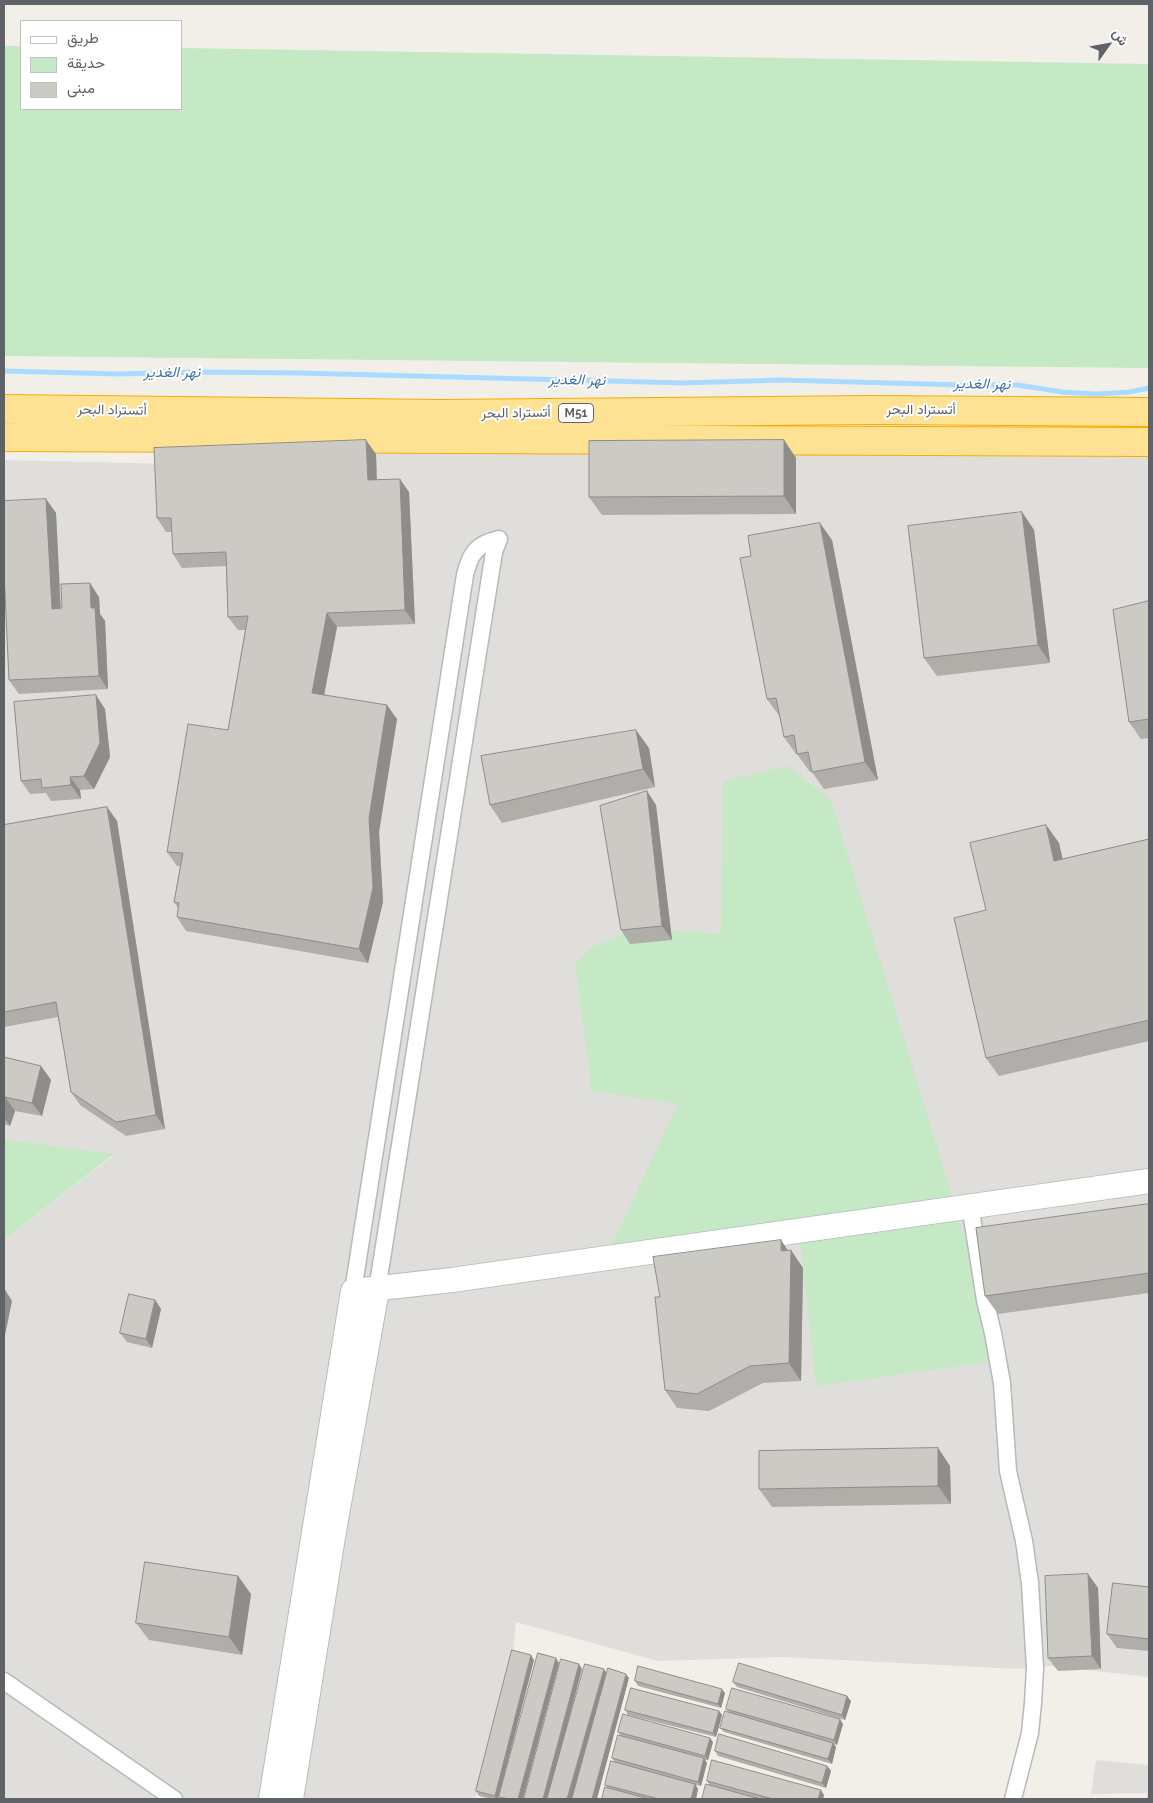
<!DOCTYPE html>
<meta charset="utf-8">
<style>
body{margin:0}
#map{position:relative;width:1153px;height:1803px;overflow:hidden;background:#f1efe8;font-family:Raleway,Vazirmatn,sans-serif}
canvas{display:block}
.frame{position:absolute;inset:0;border:5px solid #5f6368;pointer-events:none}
.legend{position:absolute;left:20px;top:20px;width:162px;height:90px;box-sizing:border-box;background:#fff;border:1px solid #bfc1c3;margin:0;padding:6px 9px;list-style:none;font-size:15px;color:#5f6368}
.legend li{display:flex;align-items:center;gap:10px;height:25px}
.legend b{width:25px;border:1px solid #bfc1c3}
.north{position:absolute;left:1083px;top:20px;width:50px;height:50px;-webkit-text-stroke:4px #fff;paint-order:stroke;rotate:58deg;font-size:14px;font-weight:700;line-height:20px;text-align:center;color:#5f6368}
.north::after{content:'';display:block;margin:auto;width:18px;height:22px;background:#5f6368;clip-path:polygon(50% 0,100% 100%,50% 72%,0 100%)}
</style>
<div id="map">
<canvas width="1153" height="1803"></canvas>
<div class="frame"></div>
<ul class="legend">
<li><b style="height:6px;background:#fff"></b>طريق</li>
<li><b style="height:14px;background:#c5e8c5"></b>حديقة</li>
<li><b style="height:14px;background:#cccac5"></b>مبنى</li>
</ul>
<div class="north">ش</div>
</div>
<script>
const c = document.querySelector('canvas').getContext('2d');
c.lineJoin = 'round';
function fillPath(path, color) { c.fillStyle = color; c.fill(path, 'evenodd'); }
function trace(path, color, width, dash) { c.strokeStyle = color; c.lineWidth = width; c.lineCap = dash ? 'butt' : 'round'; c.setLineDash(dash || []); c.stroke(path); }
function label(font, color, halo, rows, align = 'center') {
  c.font = font + ' Raleway,Vazirmatn,sans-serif'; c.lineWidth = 4; c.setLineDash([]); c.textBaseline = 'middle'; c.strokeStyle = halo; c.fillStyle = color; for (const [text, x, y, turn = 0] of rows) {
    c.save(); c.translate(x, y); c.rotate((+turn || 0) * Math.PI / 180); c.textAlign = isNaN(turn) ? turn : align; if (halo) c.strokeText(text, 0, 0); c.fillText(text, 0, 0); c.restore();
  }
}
const industrial = new Path2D(`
 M 444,441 L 1149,454 L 1149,1677 L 1050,1666 L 1018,1669 L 782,1657 L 658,1661 L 516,1622 L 509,1690 L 492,1752 L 475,1799 L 4,1799 L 4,1240 L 114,1155 L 4,1139 L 4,460 L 177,464 ZM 642,927 L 721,934 L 1002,1360 L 800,1236 L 678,1104 Z
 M 1096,1760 L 1149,1765 L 1149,1799 L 1147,1799 L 1146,1793 L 1091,1794 Z`);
const green = new Path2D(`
 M 4,46 L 21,46 L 21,109 L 181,109 L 181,48 L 1149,64 L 1149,368 L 4,356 Z
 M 788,766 L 831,800 L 1002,1360 L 816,1386 L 800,1236 L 604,1262 L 678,1104 L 592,1091 L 575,963 L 594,946 L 642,927 L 721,934 L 723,781 Z
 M 4,1139 L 105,1153 L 114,1154 L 4,1240 Z`);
const stream = new Path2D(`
 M 4,371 L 118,374 L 201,372 L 300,373 L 684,383 L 782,380 L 961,385 L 1018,385 L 1062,392 L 1097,394 L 1129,392 L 1149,388`);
const street = new Path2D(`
 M 970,1205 L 985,1300 L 993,1333 L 1002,1383 L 1008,1471 L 1024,1541 L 1030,1583 L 1035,1668 L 1033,1703 L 1030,1733 L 1013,1799
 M 377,1290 L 494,552 L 499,539
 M 353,1291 L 465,575 C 470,554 476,544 499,539
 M 4,1681 L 174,1799`);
const secondary = new Path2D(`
 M 271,1799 L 353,1291 L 452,1280 L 1149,1181
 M 291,1799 L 334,1531 L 377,1290`);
const highway = new Path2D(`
 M 4,409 L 440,414 L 873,410 L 1149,412
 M 4,437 L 1149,442`);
const wall = new Path2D(`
 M 784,440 L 796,458 L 796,514 L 602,515 L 589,497 Z
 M 376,454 L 377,480 L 409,492 L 415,624 L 337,627 L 324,694 L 397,719 L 379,832 L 383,902 L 368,963 L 186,931 L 177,917 L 178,908 L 174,902 L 180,866 L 177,866 L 167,852 L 228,730 L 245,630 L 238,630 L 228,617 L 226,566 L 182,568 L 173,554 L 172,532 L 166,532 L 157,518 Z
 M 46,499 L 56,513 L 61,608 L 99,597 L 100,614 L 105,621 L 108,689 L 19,694 L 9,680 Z
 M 1022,512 L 1034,530 L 1050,663 L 937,676 L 924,658 Z
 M 832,540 L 878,780 L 824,789 L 812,772 L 810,772 L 797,754 L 796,754 L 784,737 L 780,717 L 767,699 Z
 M 1149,601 L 1149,738 L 1141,739 L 1129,722 Z
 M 105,709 L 110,757 L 94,789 L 80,790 L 81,799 L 51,801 L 46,793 L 30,794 L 21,781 Z
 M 649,748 L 655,787 L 502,823 L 490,805 Z
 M 656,805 L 672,940 L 630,944 L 621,930 Z
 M 107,807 L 117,821 L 165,1129 L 126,1136 L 80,1105 L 71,1092 L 58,1017 L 4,1027 L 4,825 Z
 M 1046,825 L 1059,843 L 1062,859 L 1149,839 L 1149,1041 L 999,1076 L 986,1058 L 986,910 Z
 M 4,1057 L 41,1066 L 51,1080 L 42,1116 L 15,1111 L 10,1126 L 4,1124 Z
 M 1149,1204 L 1149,1293 L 998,1314 L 985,1296 Z
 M 788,1250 L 803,1268 L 801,1381 L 763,1383 L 709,1411 L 677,1408 L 665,1390 L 660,1297 Z
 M 155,1300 L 161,1309 L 152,1348 L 127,1342 L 120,1333 Z
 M 938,1448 L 950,1466 L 951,1504 L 772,1507 L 759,1489 Z
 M 1088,1574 L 1098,1588 L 1101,1669 L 1058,1671 L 1048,1658 Z
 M 1149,1587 L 1149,1651 L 1117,1648 L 1107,1634 Z
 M 251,1594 L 242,1655 L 149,1640 L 136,1623 Z
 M 534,1660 L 498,1799 L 492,1799 L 479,1796 L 476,1791 Z
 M 635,1681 L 725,1693 L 721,1708 L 638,1686 Z
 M 733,1682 L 851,1701 L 845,1720 L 737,1687 Z
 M 726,1709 L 843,1724 L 837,1745 L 834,1744 L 836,1747 L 832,1764 L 724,1732 L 720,1728 L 729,1712 Z
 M 625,1710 L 719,1711 L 722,1715 L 716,1737 L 628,1715 Z
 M 618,1732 L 713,1742 L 708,1760 L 705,1760 L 707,1763 L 701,1786 L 696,1785 L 698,1789 L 696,1799 L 602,1799 L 607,1787 L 605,1785 L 615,1762 L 612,1758 L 620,1735 Z
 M 715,1751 L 827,1766 L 831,1771 L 826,1788 L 718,1756 Z
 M 707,1781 L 824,1795 L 823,1799 L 702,1799 L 709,1784 Z`);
const shadedWall = new Path2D(`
 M 366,440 L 376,454 L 377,494 L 368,480 Z
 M 784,440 L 796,458 L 796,514 L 784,496 Z
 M 400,479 L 409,492 L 415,624 L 405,610 Z
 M 46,499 L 56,513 L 61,622 L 52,609 Z
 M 1022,512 L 1034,530 L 1050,663 L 1038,645 Z
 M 820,523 L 832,540 L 878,780 L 865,762 Z
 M 90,583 L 99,597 L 100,614 L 105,621 L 108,689 L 99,676 L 91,608 Z
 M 327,613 L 337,627 L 322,706 L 312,693 Z
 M 96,695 L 105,709 L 110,757 L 94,789 L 84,776 Z
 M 387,705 L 397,719 L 379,832 L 383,902 L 368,963 L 359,949 L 369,818 Z
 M 636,730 L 649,748 L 655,787 L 643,769 Z
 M 70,777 L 80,790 L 81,799 L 71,785 Z
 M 647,791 L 656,805 L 672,940 L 662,926 Z
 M 107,807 L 117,821 L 165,1129 L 156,1115 Z
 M 1046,825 L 1059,843 L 1067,878 L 1054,861 Z
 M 41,1066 L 51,1080 L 42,1116 L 32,1103 Z
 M 5,1097 L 15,1111 L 10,1126 L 4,1117 L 4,1102 Z
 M 781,1240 L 791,1255 L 791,1250 L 803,1268 L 801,1381 L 789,1363 Z
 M 4,1288 L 12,1301 L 4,1340 Z
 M 155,1300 L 161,1309 L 152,1348 L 146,1339 Z
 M 938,1448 L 950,1466 L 951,1504 L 938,1486 Z
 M 1088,1574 L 1098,1588 L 1101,1669 L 1092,1656 Z
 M 238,1576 L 251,1594 L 242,1655 L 229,1637 Z
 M 531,1655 L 534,1660 L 498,1799 L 497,1799 L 495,1796 Z
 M 556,1658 L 559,1663 L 523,1799 L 518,1799 Z
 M 579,1664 L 582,1669 L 548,1799 L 543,1799 Z
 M 604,1669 L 607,1674 L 572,1799 L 567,1799 Z
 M 626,1674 L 629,1678 L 597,1799 L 592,1799 Z
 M 722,1689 L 725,1693 L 721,1708 L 718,1704 Z
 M 847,1696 L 851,1701 L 845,1720 L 842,1715 Z
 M 719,1711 L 722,1715 L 716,1737 L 713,1733 Z
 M 840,1719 L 843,1724 L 837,1745 L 834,1740 Z
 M 710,1738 L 713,1742 L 708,1760 L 705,1756 Z
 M 833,1743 L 836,1747 L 832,1764 L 828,1759 Z
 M 704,1758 L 707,1763 L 701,1786 L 698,1782 Z
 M 827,1766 L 831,1771 L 826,1788 L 822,1783 Z
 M 695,1784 L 698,1789 L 696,1799 L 691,1799 Z
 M 821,1790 L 824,1795 L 823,1799 L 818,1799 Z`);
const building = new Path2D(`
 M 366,440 L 368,480 L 400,479 L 405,610 L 327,613 L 312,693 L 387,705 L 369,818 L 373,888 L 359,949 L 177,917 L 179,903 L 174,902 L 183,853 L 167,852 L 188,724 L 228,730 L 248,616 L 228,617 L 226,552 L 173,554 L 171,518 L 157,518 L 154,448 Z
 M 784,440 L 784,496 L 589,497 L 589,441 Z
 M 46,499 L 52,609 L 62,608 L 61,584 L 90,583 L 91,608 L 95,608 L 99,676 L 9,680 L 4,572 L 4,501 Z
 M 1022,512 L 1038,645 L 924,658 L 908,526 Z
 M 820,523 L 865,762 L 812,772 L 808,752 L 797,754 L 794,735 L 784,737 L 776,698 L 767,699 L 740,558 L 751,556 L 748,536 Z
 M 1149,601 L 1149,719 L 1129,722 L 1113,610 Z
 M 96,695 L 100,743 L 84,776 L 70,777 L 71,785 L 42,788 L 41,779 L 21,781 L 14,702 Z
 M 636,730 L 643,769 L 490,805 L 481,756 Z
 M 647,791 L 662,926 L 621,930 L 600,806 Z
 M 107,807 L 156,1115 L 116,1122 L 71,1092 L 56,1002 L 4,1012 L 4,825 Z
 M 1046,825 L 1054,861 L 1149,839 L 1149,1020 L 986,1058 L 954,918 L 986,910 L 970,843 Z
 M 4,1057 L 41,1066 L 32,1103 L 5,1097 L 4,1102 Z
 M 1149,1204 L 1149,1273 L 985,1296 L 976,1228 Z
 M 781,1240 L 781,1251 L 791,1250 L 789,1363 L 750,1366 L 697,1394 L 665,1390 L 655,1297 L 660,1297 L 653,1257 Z
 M 129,1294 L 155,1300 L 146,1339 L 120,1333 Z
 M 938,1448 L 938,1486 L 759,1489 L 759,1451 Z
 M 145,1562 L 238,1576 L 229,1637 L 136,1623 Z
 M 1088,1574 L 1092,1656 L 1048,1658 L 1045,1576 Z
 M 1113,1583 L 1149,1587 L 1149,1639 L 1107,1634 Z
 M 512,1650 L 531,1655 L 495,1796 L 476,1791 Z
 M 538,1653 L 556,1658 L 518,1799 L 509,1799 L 499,1797 Z
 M 561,1659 L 579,1664 L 543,1799 L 524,1799 Z
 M 739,1663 L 847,1696 L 842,1715 L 733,1682 Z
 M 585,1664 L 604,1669 L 567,1799 L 547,1799 Z
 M 638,1666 L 722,1689 L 718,1704 L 635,1681 Z
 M 608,1668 L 626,1674 L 592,1799 L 572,1799 Z
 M 631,1688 L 719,1711 L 713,1733 L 625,1710 Z
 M 732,1688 L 840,1719 L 834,1740 L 726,1709 Z
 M 725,1711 L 833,1743 L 828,1759 L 720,1728 Z
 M 623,1714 L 710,1738 L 705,1756 L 618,1732 Z
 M 719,1734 L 827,1766 L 822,1783 L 715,1751 Z
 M 618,1735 L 704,1758 L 698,1782 L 612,1758 Z
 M 712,1760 L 821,1790 L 818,1799 L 773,1799 L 707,1781 Z
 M 611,1761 L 695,1784 L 691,1799 L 659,1799 L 605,1785 Z
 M 706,1784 L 760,1799 L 702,1799 Z
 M 605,1787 L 649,1799 L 602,1799 Z`);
const shields = [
 [576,413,35]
];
const shieldNames = [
 ["M51",576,413]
];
const streetNames = [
 ["أتستراد البحر",112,410,1],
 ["أتستراد البحر",921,410],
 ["أتستراد البحر",516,413,-1]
];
const waterNames = [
 ["نهر الغدير",172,372],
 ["نهر الغدير",577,380,1],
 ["نهر الغدير",982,384,1]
];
fillPath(industrial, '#e0deda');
fillPath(green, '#c5e8c5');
trace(stream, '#aadaff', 5);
trace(street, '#b5b8bc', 19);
trace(secondary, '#b6babf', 26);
trace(highway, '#f9ab00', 30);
trace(street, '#fff', 16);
trace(secondary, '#fff', 24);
trace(highway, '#fde293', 28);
fillPath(wall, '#afaea9');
fillPath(shadedWall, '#8f8d8a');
fillPath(building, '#cccac5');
trace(building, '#8f8d8a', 1);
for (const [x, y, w] of shields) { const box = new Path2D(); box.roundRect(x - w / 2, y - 9.5, w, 19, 4); c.fillStyle = '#fff'; c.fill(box); trace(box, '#5f6368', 1); }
label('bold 12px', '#5f6368', null, shieldNames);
label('14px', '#5f6368', '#fff', streetNames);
label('italic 15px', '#4174aa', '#fff', waterNames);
</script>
